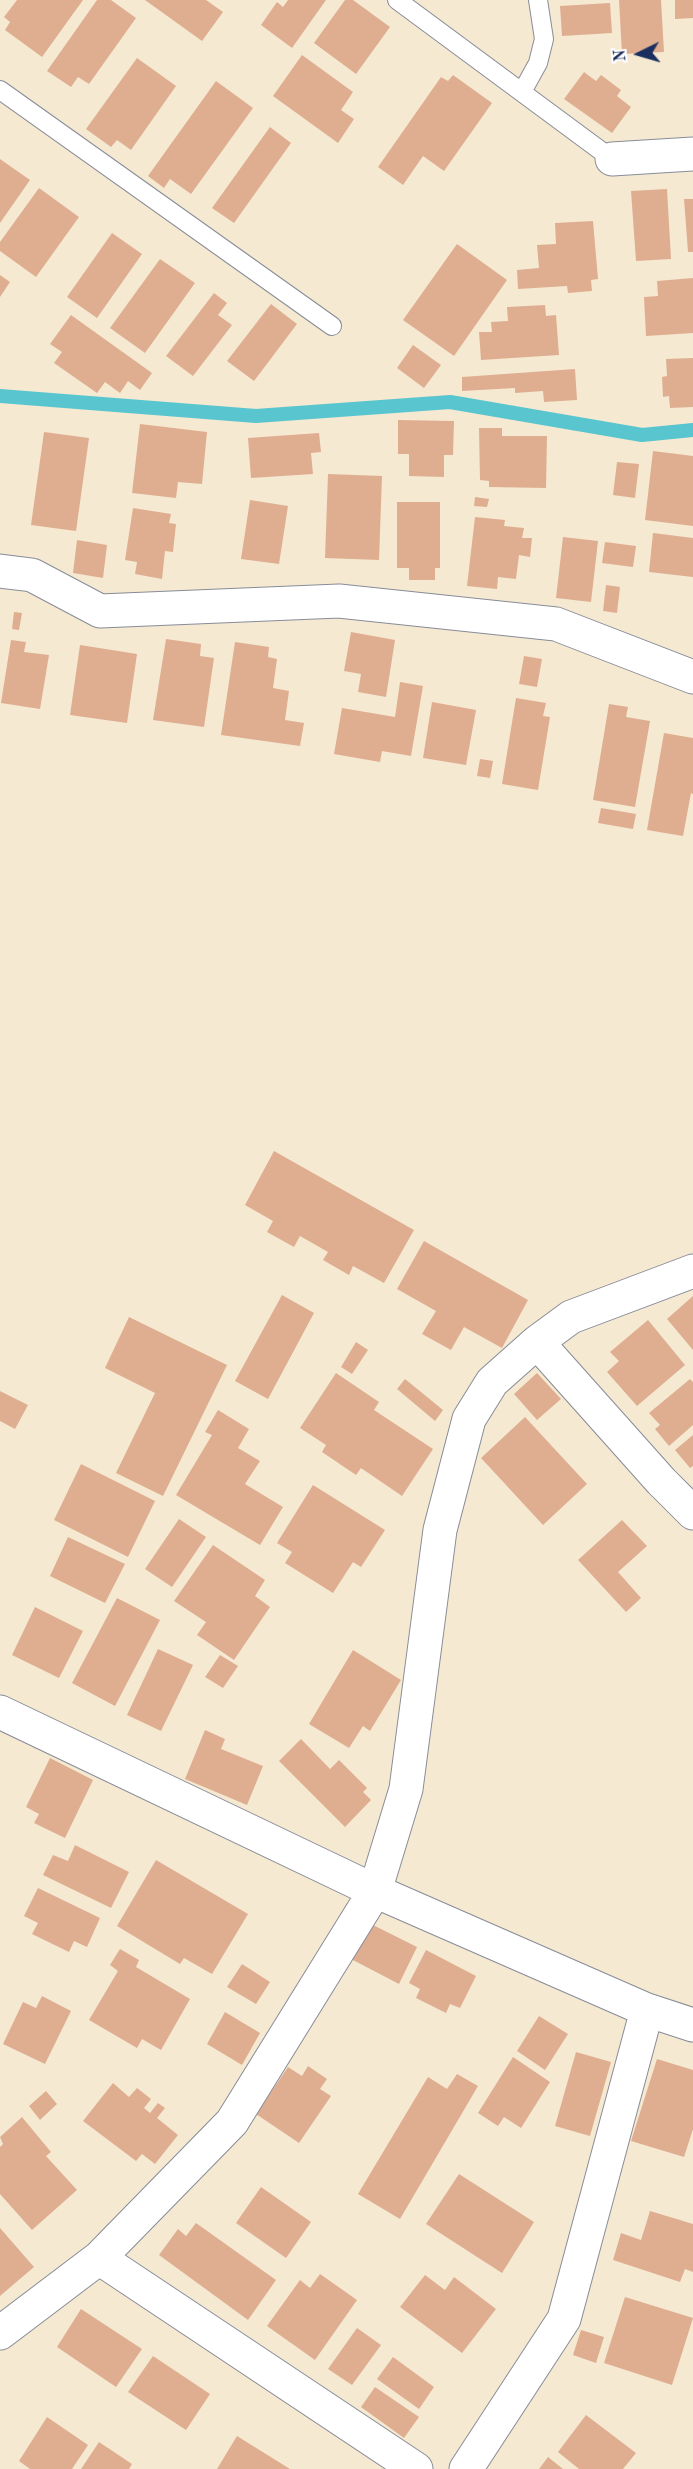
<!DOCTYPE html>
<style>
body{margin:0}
#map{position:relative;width:693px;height:2469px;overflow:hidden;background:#f5e9d2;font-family:"Old Standard TT",serif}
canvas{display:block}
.north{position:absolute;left:609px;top:24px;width:60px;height:60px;-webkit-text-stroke:4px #fff;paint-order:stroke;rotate:265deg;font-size:16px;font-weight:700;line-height:24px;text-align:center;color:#1b2f5e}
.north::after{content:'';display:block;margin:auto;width:21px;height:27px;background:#1b2f5e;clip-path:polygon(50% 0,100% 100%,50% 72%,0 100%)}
</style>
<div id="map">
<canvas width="693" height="2469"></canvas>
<div class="north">N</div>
</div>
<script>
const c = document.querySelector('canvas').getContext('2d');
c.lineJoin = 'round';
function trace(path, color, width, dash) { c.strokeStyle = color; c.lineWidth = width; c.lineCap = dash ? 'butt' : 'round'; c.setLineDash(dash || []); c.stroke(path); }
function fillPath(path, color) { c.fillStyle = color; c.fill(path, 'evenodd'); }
const stream = new Path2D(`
 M 0,396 L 256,416 L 450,402 L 642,435 L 693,430`);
const building = new Path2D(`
 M 17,0 L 83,0 L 42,57 L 5,30 L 10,22 L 4,17 Z
 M 97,0 L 111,0 L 136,18 L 89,84 L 78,77 L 71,87 L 47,71 Z
 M 145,0 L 206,0 L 223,12 L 202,41 Z
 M 288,0 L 326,0 L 292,48 L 261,25 L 277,2 L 283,7 Z
 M 345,0 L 353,0 L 390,27 L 356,74 L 314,43 Z
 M 619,0 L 661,0 L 664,52 L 622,54 Z
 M 675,0 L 693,0 L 693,18 L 675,19 Z
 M 610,3 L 612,33 L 562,36 L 560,6 Z
 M 302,55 L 353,92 L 341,110 L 354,119 L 338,143 L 273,96 Z
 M 137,58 L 176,86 L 131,150 L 117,140 L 111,147 L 86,129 Z
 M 584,72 L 596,81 L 601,75 L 621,90 L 617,96 L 631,107 L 612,133 L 564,99 Z
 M 453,75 L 492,103 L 444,171 L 423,156 L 403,185 L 378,167 L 441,77 L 448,81 Z
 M 216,81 L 253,108 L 191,194 L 170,179 L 164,188 L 148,176 Z
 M 270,127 L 291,143 L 234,223 L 212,208 Z
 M 0,159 L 30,180 L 0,223 Z
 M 39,188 L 79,217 L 36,277 L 0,251 L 0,242 Z
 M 667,189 L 671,259 L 636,261 L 631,191 Z
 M 684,199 L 693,199 L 693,252 L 688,252 Z
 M 593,221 L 598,279 L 591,280 L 592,291 L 568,293 L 567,286 L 518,289 L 517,270 L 539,268 L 537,245 L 556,244 L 555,223 Z
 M 112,233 L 142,254 L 97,318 L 67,297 Z
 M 457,244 L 507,280 L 454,356 L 403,320 Z
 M 160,259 L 195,283 L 145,353 L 110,328 Z
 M 0,275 L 10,282 L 0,297 Z
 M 693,278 L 693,333 L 646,336 L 644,297 L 658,296 L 657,281 Z
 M 214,293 L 227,303 L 218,315 L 232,325 L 193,376 L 166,356 Z
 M 271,304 L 297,324 L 254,381 L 227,361 Z
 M 545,305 L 546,316 L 556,315 L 559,355 L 481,360 L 479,332 L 492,332 L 491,322 L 508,321 L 507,307 Z
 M 71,315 L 152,373 L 140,390 L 128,381 L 120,393 L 105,382 L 97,393 L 54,363 L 62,352 L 50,344 Z
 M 413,345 L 441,365 L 424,388 L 397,368 Z
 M 693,358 L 693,407 L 670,408 L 669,396 L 663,397 L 662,377 L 667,376 L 666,359 Z
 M 575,369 L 577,400 L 544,402 L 543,391 L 515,393 L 515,388 L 462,391 L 462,377 Z
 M 398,420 L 454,421 L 453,455 L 444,455 L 444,477 L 409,476 L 409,454 L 398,454 Z
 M 140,424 L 207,432 L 202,484 L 178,482 L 176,498 L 132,493 Z
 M 479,428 L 502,428 L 502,436 L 547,436 L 546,488 L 489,487 L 489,481 L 480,480 Z
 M 44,432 L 89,438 L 76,531 L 31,525 Z
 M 319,433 L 321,452 L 311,453 L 313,474 L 251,478 L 248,438 Z
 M 653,451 L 693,456 L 693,526 L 645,520 Z
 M 617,462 L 639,464 L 635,498 L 613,495 Z
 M 328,474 L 382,476 L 379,560 L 325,558 Z
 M 475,497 L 489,499 L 487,507 L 474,506 Z
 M 250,500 L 288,506 L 279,564 L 241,559 Z
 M 397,502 L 440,502 L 440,568 L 435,568 L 435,580 L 409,580 L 409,568 L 397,568 Z
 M 133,508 L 171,514 L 169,523 L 176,524 L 173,552 L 165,551 L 162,579 L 135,574 L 137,562 L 125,560 Z
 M 475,517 L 505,520 L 504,526 L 524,528 L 522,538 L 532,538 L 530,557 L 519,555 L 516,579 L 498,577 L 497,589 L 467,586 Z
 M 653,533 L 693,538 L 693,577 L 649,572 Z
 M 563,537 L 598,541 L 591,602 L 556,598 Z
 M 77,540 L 107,545 L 103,578 L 73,573 Z
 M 605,542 L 636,546 L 633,567 L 602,563 Z
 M 606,585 L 620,587 L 617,613 L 603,611 Z
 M 14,612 L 22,613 L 19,630 L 12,629 Z
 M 351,632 L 395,640 L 386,697 L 358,692 L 361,674 L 344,671 Z
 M 166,639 L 201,644 L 200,656 L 214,658 L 204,727 L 153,720 Z
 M 11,640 L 26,642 L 24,652 L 49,655 L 40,709 L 1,703 Z
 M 235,642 L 269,647 L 268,657 L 277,659 L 273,688 L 289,691 L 285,720 L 304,723 L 300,746 L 221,735 Z
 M 80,645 L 137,654 L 127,723 L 70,715 Z
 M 524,656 L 542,659 L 537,687 L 519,684 Z
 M 400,682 L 423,686 L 411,756 L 382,751 L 380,762 L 334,754 L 342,708 L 395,717 Z
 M 516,698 L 546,703 L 543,716 L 550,717 L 538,790 L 502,784 Z
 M 432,702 L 476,710 L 466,765 L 423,758 Z
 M 609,704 L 628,707 L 626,717 L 650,721 L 635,807 L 593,800 Z
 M 664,733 L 693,738 L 693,794 L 691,793 L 683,836 L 647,830 Z
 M 480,759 L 493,761 L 490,778 L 477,776 Z
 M 601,808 L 636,814 L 633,829 L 598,823 Z
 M 274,1151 L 414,1230 L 384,1283 L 353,1266 L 349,1275 L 323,1260 L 328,1252 L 300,1236 L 294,1247 L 267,1232 L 273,1221 L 245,1205 Z
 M 424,1241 L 528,1300 L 502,1348 L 464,1327 L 451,1350 L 422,1334 L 436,1311 L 397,1289 Z
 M 282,1295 L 314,1313 L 268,1399 L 235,1381 Z
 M 693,1296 L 693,1350 L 667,1319 Z
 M 129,1317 L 227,1365 L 163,1496 L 116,1473 L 155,1393 L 105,1368 Z
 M 648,1320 L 685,1365 L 637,1406 L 607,1372 L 619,1361 L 610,1352 Z
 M 356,1342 L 368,1350 L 352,1374 L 341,1367 Z
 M 336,1373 L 379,1402 L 374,1410 L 433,1449 L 402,1496 L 361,1468 L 356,1475 L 322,1452 L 326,1445 L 300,1428 Z
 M 537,1373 L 561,1399 L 537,1420 L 514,1394 Z
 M 405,1379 L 443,1410 L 435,1421 L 397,1389 Z
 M 690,1379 L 693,1382 L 693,1425 L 669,1446 L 655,1429 L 660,1425 L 649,1413 Z
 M 0,1391 L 28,1405 L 15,1429 L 0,1421 Z
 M 218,1410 L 249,1429 L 238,1448 L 260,1461 L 245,1484 L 283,1507 L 260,1545 L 176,1495 L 212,1435 L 205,1432 Z
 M 525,1417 L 587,1484 L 543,1525 L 481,1458 Z
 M 693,1435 L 693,1466 L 690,1468 L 675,1450 Z
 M 81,1464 L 155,1501 L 128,1557 L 54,1520 Z
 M 313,1485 L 385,1530 L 361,1567 L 353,1562 L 333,1593 L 285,1563 L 292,1552 L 277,1543 Z
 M 179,1519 L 206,1537 L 172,1587 L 145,1569 Z
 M 622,1520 L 647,1546 L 618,1572 L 641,1598 L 626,1612 L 578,1560 Z
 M 68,1537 L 125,1564 L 105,1603 L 50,1576 Z
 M 213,1545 L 265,1580 L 255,1596 L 270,1607 L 234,1660 L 197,1635 L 206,1622 L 174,1601 Z
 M 117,1598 L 160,1620 L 115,1706 L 72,1683 Z
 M 35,1607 L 83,1631 L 59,1678 L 12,1655 Z
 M 158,1649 L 193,1665 L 161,1731 L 127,1715 Z
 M 353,1650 L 401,1680 L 370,1731 L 363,1726 L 349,1748 L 309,1724 Z
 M 220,1655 L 238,1666 L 223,1688 L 205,1677 Z
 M 205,1730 L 225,1739 L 221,1749 L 263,1766 L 247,1805 L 185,1779 Z
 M 301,1739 L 330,1769 L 339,1760 L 367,1788 L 363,1792 L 371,1800 L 345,1827 L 279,1761 Z
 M 50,1758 L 93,1780 L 65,1838 L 34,1823 L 39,1814 L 26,1807 Z
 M 75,1845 L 129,1872 L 111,1908 L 43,1875 L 53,1855 L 68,1861 Z
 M 156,1860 L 248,1914 L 212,1974 L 184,1958 L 180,1964 L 117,1926 Z
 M 38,1888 L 100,1918 L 87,1947 L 74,1941 L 69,1952 L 32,1934 L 38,1923 L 24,1916 Z
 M 369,1923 L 417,1947 L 399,1984 L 351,1959 Z
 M 120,1949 L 139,1960 L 136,1967 L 190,1999 L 161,2050 L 142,2039 L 137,2048 L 89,2020 L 118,1971 L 110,1965 Z
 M 426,1950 L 476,1976 L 460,2008 L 450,2004 L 446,2013 L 416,1998 L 420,1989 L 409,1983 Z
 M 242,1964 L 270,1982 L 256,2004 L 227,1987 Z
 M 42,1996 L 71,2011 L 45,2064 L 3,2044 L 23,2002 L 36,2008 Z
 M 225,2012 L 260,2033 L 242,2065 L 207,2044 Z
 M 539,2016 L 568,2034 L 545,2070 L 517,2051 Z
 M 576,2052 L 611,2062 L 590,2136 L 555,2126 Z
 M 513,2057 L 550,2082 L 521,2128 L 504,2117 L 498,2126 L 478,2113 Z
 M 657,2059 L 693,2070 L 693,2129 L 684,2157 L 631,2141 Z
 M 308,2066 L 327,2079 L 320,2089 L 331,2096 L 299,2143 L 256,2114 L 288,2067 L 302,2076 Z
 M 457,2074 L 478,2086 L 400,2219 L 358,2194 L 428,2077 L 447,2089 Z
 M 113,2083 L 129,2097 L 137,2088 L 151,2099 L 144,2108 L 150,2113 L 158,2103 L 165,2108 L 157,2118 L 178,2135 L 155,2164 L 142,2154 L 136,2161 L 83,2121 Z
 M 46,2091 L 57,2104 L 40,2120 L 29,2106 Z
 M 22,2117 L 51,2152 L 46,2156 L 77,2190 L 32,2230 L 0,2194 L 0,2147 L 3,2144 L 0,2137 Z
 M 459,2174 L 534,2222 L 502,2273 L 426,2224 Z
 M 261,2187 L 311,2222 L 286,2258 L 236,2223 Z
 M 650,2211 L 693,2224 L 693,2272 L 685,2269 L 680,2282 L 613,2260 L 621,2233 L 641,2240 Z
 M 196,2223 L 276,2280 L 248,2320 L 159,2255 L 178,2229 L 186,2236 Z
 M 0,2228 L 34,2267 L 0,2296 Z
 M 320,2274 L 357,2300 L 315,2360 L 267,2326 L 300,2280 L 310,2288 Z
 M 425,2275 L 445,2290 L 454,2277 L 496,2309 L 462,2353 L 400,2307 Z
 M 625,2297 L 693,2318 L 672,2385 L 604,2363 Z
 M 81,2309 L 142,2349 L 116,2387 L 57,2347 Z
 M 357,2328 L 381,2345 L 352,2385 L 328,2369 Z
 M 581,2330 L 604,2337 L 596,2363 L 573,2355 Z
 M 153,2356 L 210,2394 L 186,2430 L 128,2392 Z
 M 393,2357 L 434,2387 L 419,2409 L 377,2379 Z
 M 375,2387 L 419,2417 L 404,2438 L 361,2407 Z
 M 586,2415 L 636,2453 L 623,2469 L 579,2469 L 558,2452 Z
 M 47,2417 L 88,2445 L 72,2469 L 30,2469 L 19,2461 Z
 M 237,2436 L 290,2469 L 217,2469 Z
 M 99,2442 L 132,2464 L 129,2469 L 81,2469 Z
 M 548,2457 L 563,2469 L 539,2469 Z`);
const service = new Path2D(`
 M 397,0 L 612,159
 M 0,90 L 332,326
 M 522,92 L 538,63 L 544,39 L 538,0`);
const minor = new Path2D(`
 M 612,159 L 693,154
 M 0,571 L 32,575 L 100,611 L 339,601 L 556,624 L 693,677
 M 537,1342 L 661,1481 L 693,1513
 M 0,1712 L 375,1891 L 647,2010 L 693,2025
 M 99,2258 L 416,2469
 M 0,2333 L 99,2258 L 232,2122 L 375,1891 L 406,1789 L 440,1530 L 469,1419 L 492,1382 L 537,1342 L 571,1317 L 693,1271
 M 466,2469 L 564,2319 L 647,2010`);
trace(stream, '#58c5cf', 14);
fillPath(building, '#dfae91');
trace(service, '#888c98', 20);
trace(minor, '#888c98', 35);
trace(service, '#fff', 18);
trace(minor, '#fff', 33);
</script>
